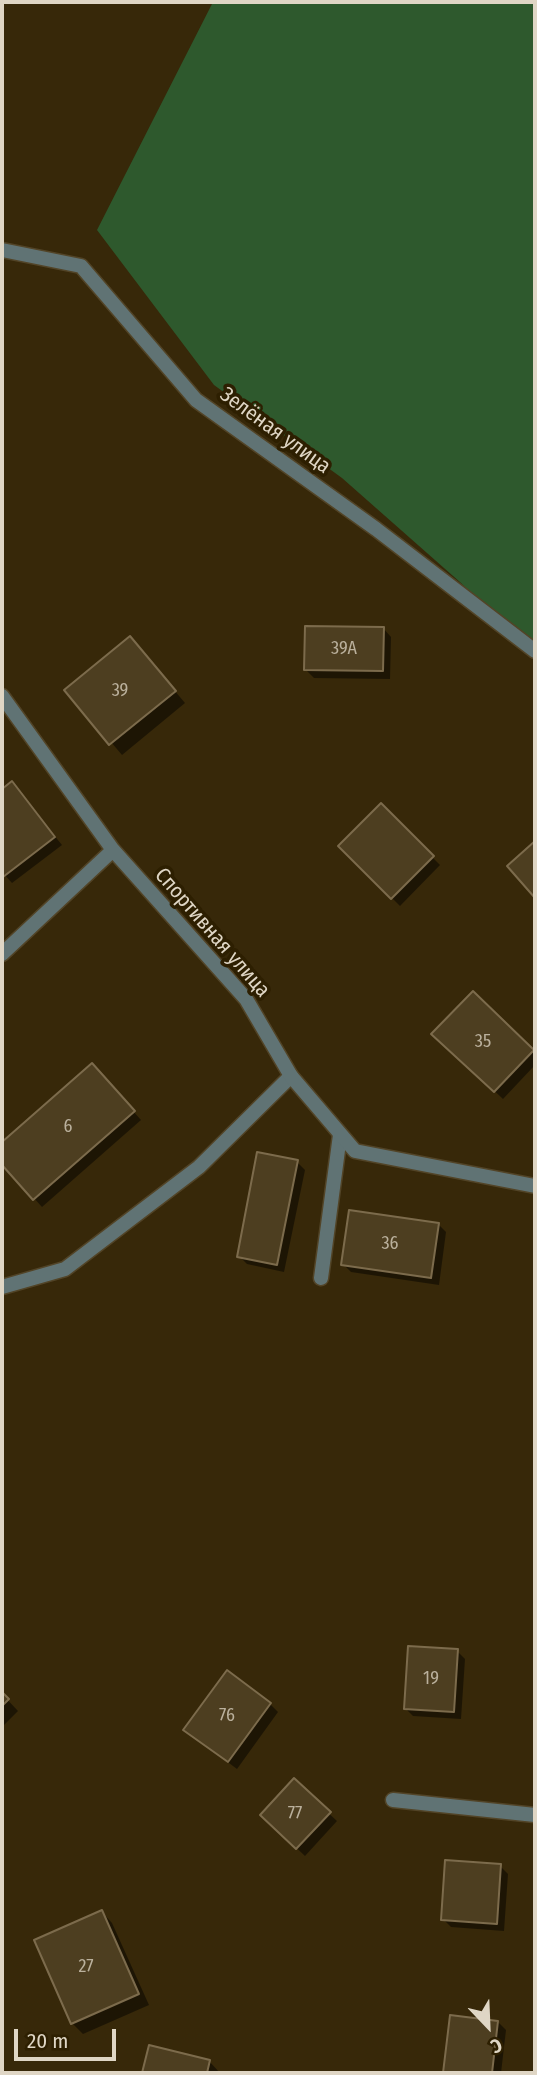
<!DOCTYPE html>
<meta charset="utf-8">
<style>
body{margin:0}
#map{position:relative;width:537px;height:2075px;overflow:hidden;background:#372809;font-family:"Fira Sans Condensed",sans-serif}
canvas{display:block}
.frame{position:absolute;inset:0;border:4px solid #dfd6c5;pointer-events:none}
.north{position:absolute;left:453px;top:1991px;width:70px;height:70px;-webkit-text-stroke:5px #2d1f01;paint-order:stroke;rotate:157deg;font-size:19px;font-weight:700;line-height:28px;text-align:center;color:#dfd6c5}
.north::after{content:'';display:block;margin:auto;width:24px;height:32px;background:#dfd6c5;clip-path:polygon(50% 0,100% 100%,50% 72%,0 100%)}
.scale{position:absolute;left:14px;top:2029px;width:102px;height:32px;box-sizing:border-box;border:4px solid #dfd6c5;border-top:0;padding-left:9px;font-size:21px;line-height:24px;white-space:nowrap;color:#dfd6c5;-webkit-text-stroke:5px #2d1f01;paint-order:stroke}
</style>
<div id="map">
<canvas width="537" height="2075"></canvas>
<div class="frame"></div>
<div class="north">С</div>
<div class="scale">20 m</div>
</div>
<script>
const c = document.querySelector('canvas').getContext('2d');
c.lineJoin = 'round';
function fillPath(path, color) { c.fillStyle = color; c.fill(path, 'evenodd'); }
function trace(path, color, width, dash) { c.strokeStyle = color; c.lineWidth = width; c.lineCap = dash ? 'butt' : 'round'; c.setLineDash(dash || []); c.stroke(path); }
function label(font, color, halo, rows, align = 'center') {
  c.font = font + ' "Fira Sans Condensed",sans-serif'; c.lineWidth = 7; c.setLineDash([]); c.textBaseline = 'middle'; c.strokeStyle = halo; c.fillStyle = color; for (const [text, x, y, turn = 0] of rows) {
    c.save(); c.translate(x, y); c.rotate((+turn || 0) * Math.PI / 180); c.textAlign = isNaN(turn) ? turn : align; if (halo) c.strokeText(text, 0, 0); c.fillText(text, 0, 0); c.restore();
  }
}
const green = new Path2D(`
 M 213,2 L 535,2 L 535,661 L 461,583 L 342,478 L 214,385 L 97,230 Z`);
const shadow = new Path2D(`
 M 383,628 L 391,637 L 390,679 L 314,678 L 306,670 Z
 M 130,638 L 185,703 L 122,755 L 67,690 Z
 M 12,784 L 62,845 L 12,883 L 2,872 L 2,792 Z
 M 381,806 L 440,865 L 400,906 L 340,846 Z
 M 473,993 L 535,1053 L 535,1065 L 503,1099 L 434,1034 Z
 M 92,1065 L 141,1120 L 42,1207 L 2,1163 L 2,1145 Z
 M 297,1162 L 305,1170 L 284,1272 L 247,1264 L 239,1256 Z
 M 438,1224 L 446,1232 L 439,1285 L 351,1272 L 343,1264 Z
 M 457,1651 L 465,1659 L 461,1719 L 413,1716 L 405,1708 Z
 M 2,1694 L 18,1711 L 2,1727 Z
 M 270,1704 L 278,1712 L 237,1769 L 185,1730 Z
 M 294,1781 L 337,1821 L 305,1856 L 262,1815 Z
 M 500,1866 L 508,1874 L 504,1931 L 451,1927 L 443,1919 Z
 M 102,1912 L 112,1923 L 149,2005 L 83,2034 L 72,2023 Z
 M 451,2017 L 498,2022 L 506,2030 L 501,2073 L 445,2073 Z
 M 150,2047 L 209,2061 L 220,2073 L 144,2073 Z`);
const building = new Path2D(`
 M 305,626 L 384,627 L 383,671 L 304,670 Z
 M 130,636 L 176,691 L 109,745 L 64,690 Z
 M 12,781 L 55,837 L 3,877 L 2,789 Z
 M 381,803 L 434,856 L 391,899 L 338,846 Z
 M 535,841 L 535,898 L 507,866 Z
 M 473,991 L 534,1050 L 494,1092 L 431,1034 Z
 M 92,1063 L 135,1111 L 33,1200 L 2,1165 L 2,1142 Z
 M 257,1152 L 298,1160 L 277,1265 L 237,1257 Z
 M 349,1210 L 439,1223 L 431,1278 L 341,1265 Z
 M 408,1646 L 458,1649 L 454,1712 L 404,1709 Z
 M 227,1670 L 271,1703 L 228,1762 L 183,1730 Z
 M 2,1692 L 9,1699 L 2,1706 Z
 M 294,1778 L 331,1812 L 296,1849 L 260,1815 Z
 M 445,1860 L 501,1864 L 497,1924 L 441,1920 Z
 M 102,1910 L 139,1994 L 71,2024 L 34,1940 Z
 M 450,2015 L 498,2021 L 492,2073 L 443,2073 Z
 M 149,2045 L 210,2060 L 207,2073 L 142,2073 Z`);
const service = new Path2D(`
 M 321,1278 L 340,1135
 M 2,1287 L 65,1269 L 199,1167 L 291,1076
 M 393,1800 L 535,1815`);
const minor = new Path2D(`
 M 2,250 L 81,266 L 196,400 L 376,529 L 535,651
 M 2,696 L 113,850 L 246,999 L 291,1076 L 355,1151 L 535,1186
 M 2,954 L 113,850`);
const numberNames = [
 ["39А",344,649],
 ["39",120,691],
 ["35",483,1042],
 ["6",68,1127],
 ["36",390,1244],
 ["19",431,1679],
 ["76",227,1716],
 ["77",295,1814],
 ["27",86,1967]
];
const streetNames = [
 ["Зелёная улица",275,431,36],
 ["Спортивная улица",212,933,49]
];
fillPath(green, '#2e592d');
fillPath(shadow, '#0007');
fillPath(building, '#4d3e20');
trace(building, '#7c6b4c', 2);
trace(service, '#524427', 17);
trace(minor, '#524427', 17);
trace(service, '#607374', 14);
trace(minor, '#607374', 14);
label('18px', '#bab09c', null, numberNames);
label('21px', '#dfd6c5', '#2d1f01', streetNames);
</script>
